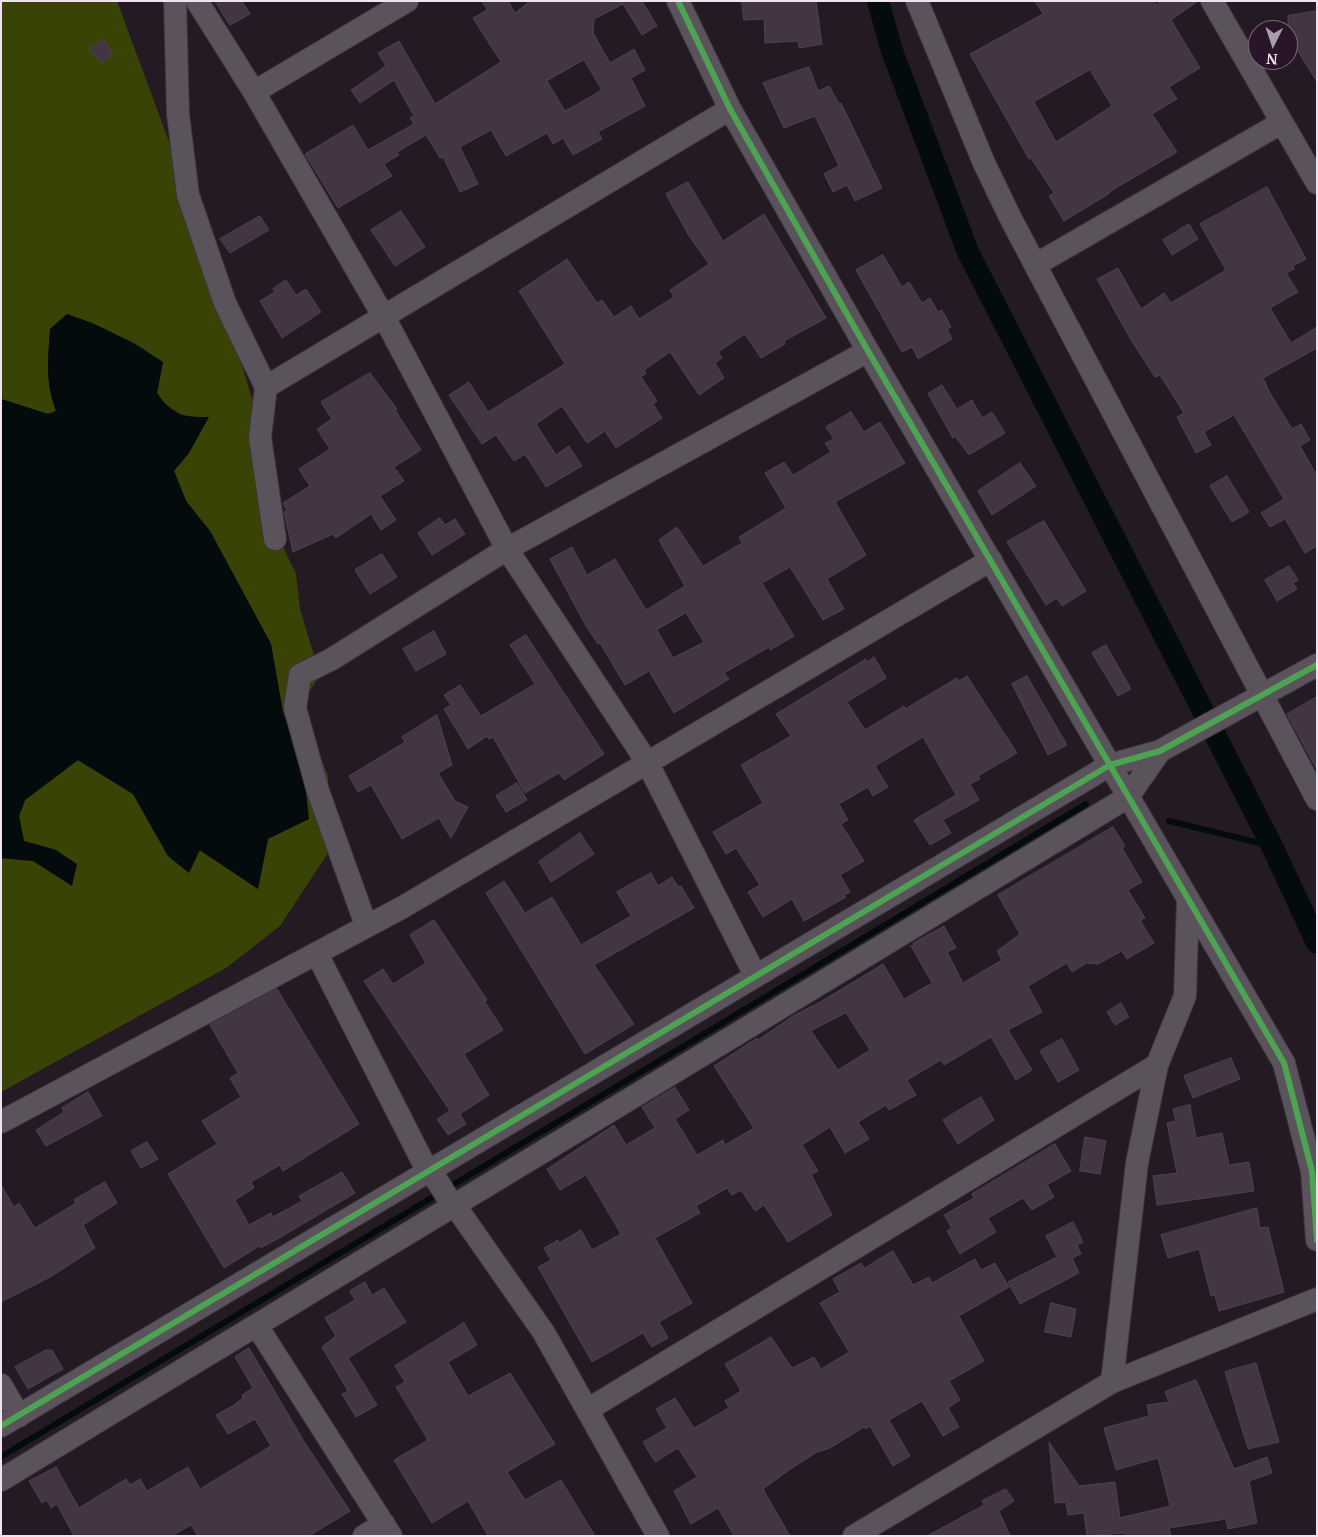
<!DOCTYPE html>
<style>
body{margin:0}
#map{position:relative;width:1318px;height:1537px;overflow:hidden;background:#241a24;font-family:Merriweather,serif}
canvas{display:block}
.frame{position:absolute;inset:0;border:2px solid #f1e3f1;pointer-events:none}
.north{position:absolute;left:1248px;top:20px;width:50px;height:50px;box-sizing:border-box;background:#291529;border:1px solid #796779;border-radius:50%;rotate:184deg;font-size:14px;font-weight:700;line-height:20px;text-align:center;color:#f1e3f1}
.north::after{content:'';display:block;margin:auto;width:18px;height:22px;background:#a99da9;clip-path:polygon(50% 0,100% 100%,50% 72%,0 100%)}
</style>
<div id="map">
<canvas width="1318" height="1537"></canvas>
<div class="frame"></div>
<div class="north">N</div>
</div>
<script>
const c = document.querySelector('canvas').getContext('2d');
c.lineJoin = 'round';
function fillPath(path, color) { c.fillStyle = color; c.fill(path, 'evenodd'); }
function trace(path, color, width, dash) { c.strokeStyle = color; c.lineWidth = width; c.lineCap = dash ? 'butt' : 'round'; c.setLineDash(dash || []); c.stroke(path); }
const green = new Path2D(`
 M 1,1 L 117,1 L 195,212 L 258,418 L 265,473 L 285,551 L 296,574 L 300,609 L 320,675 L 300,706 L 328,776 L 330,827 L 328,853 L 280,926 L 226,968 L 1,1092 L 1,858 L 33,861 L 72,885 L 56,850 L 24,841 L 19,816 L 25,800 L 78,760 L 133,794 L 168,856 L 188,872 L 199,850 L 258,889 L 268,839 L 304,773 L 283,712 L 271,644 L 210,531 L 186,501 L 174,470 L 189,453 L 184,417 L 164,403 L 157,393 L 163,362 L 133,342 L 67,314 L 50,329 C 48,360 45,381 56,411 L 48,414 L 1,399 Z`);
const water = new Path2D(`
 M 67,314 C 102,325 132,342 163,362 L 157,393 C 173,416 183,417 209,417 L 189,453 L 174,471 L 186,501 L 210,531 L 271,644 L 283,712 L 304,773 L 309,819 L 268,839 L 258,889 L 200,850 L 189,873 L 168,856 L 133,794 L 78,760 L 25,800 L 19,816 L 24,841 L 56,850 L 77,864 L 72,886 L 33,861 L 1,858 L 1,399 L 48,414 L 56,411 C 45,381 48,360 50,329 Z`);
const stream = new Path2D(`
 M 1169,821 L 1272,846
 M 1,1457 L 1086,804`);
const canal = new Path2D(`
 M 878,1 L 892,51 L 968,252 L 1272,846 L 1317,943`);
const building = new Path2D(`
 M 215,1 L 242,1 L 250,14 L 230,25 Z
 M 482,1 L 508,1 L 515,13 L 530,1 L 642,1 L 657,26 L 642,35 L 623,4 L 594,19 L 593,33 L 610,63 L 634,49 L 645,70 L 631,78 L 645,106 L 598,132 L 602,139 L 573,155 L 563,138 L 553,144 L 547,133 L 506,156 L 491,130 L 460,147 L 478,184 L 460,192 L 443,157 L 440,158 L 426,135 L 397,152 L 399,155 L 384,164 L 392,176 L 338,208 L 305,154 L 353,125 L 368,150 L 414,124 L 410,118 L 414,116 L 394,80 L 360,103 L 351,90 L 386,66 L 378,53 L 399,41 L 435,104 L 501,62 L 473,18 L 487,10 ZM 584,60 L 602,90 L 565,111 L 547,81 Z
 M 742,1 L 816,1 L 822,44 L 799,48 L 798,41 L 765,43 L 764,19 L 744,20 Z
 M 1035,1 L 1154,1 L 1156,5 L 1162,1 L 1198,1 L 1171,20 L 1200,68 L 1169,87 L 1177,99 L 1152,114 L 1177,152 L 1109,192 L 1110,193 L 1064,221 L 1049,196 L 1054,193 L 1031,158 L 1029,159 L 970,54 L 1043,14 ZM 1090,70 L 1112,106 L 1056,142 L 1034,102 Z
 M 1317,11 L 1317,82 L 1288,35 L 1288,16 Z
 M 103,39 L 113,53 L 101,63 L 90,49 Z
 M 809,67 L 818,91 L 829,86 L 839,104 L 841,103 L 882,188 L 855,201 L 847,185 L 833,192 L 824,174 L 839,166 L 815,116 L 784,128 L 763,83 Z
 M 688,182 L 723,241 L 764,214 L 826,318 L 784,341 L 785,344 L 761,358 L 745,334 L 718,352 L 722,358 L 715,363 L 724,378 L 699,395 L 670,352 L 644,370 L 646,373 L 641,377 L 657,401 L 653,404 L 662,418 L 616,448 L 605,431 L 587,443 L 562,406 L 536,424 L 556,455 L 569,446 L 582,466 L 546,487 L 525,454 L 514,461 L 496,435 L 482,444 L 449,395 L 469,382 L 488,412 L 565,364 L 519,291 L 567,259 L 597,303 L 602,300 L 614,317 L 631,306 L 639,319 L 674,297 L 670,290 L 709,264 L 689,236 L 666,194 Z
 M 1267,187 L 1306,259 L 1293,266 L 1294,269 L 1286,273 L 1298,292 L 1270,308 L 1291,343 L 1317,327 L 1317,348 L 1263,378 L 1270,393 L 1292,429 L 1301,424 L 1310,440 L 1300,446 L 1317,476 L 1317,546 L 1305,553 L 1285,519 L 1270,527 L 1261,513 L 1284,499 L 1234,415 L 1204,432 L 1211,445 L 1196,453 L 1177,417 L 1184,413 L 1160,375 L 1155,377 L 1131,340 L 1097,279 L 1118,268 L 1141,309 L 1164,293 L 1171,303 L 1226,270 L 1200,224 Z
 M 401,211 L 425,247 L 395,266 L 371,230 Z
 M 260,216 L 269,230 L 230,253 L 220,239 Z
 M 1189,224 L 1198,239 L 1172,255 L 1163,240 Z
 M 883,255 L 902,287 L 909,282 L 922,303 L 930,298 L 938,312 L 942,310 L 951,327 L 947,329 L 952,339 L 918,359 L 912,347 L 902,352 L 856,270 Z
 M 286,280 L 296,295 L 306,289 L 321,312 L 282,338 L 260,301 L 275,292 L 273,289 Z
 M 370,373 L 397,409 L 395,410 L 421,450 L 394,467 L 404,481 L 380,496 L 396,520 L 381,530 L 371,514 L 336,538 L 333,534 L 293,552 L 284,512 L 287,510 L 283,503 L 310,486 L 299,469 L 330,449 L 317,429 L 332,419 L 321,402 Z
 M 942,385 L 957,409 L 972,400 L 982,418 L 992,412 L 1005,433 L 969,455 L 955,436 L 953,438 L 928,394 Z
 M 851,412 L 864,432 L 880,422 L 905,463 L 835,502 L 866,555 L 827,579 L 844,609 L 823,620 L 790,567 L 762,583 L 794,636 L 770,650 L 769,647 L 724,673 L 729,679 L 674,713 L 649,671 L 625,685 L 600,643 L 598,644 L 586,626 L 550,559 L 572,547 L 587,575 L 615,559 L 646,610 L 685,586 L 659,540 L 677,527 L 703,566 L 742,543 L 739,537 L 786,508 L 765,473 L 784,462 L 793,475 L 795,474 L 831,452 L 825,443 L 834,439 L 826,427 ZM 686,613 L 704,642 L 673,658 L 657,630 Z
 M 1020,463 L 1036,486 L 992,515 L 978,491 Z
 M 1227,476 L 1249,512 L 1232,522 L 1210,486 Z
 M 440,518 L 445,525 L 455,519 L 465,534 L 432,555 L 418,533 Z
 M 1044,521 L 1086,591 L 1062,606 L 1057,598 L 1046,605 L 1007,542 Z
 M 382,554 L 397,577 L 370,594 L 355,570 Z
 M 1289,566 L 1298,580 L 1293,583 L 1297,589 L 1277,601 L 1265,580 Z
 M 434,631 L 446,654 L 416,671 L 403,649 Z
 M 526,635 L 604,754 L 564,780 L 559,773 L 525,793 L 493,737 L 489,739 L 487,736 L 468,749 L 444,709 L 451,705 L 444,695 L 460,685 L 481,716 L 535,684 L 510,645 Z
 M 1106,645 L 1131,689 L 1118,696 L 1092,653 Z
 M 874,657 L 886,678 L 847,702 L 865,730 L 904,706 L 905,709 L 957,678 L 959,681 L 967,676 L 1017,753 L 978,776 L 980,779 L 970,784 L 979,800 L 943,820 L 951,833 L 930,845 L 914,820 L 956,795 L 923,737 L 875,766 L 888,787 L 873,796 L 868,787 L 839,804 L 848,820 L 841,824 L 864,861 L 840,875 L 850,892 L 844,895 L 846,897 L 804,921 L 792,899 L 763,917 L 748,892 L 760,885 L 736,848 L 726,854 L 713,832 L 763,803 L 741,765 L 791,736 L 776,714 L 866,659 L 867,662 Z
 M 1027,676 L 1067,745 L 1048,755 L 1012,684 Z
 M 1317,697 L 1317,770 L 1287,714 Z
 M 437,715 L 452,765 L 438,773 L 455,801 L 468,807 L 451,838 L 439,818 L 402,839 L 371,785 L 358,792 L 349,776 L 405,742 L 402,737 Z
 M 517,783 L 527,800 L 506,812 L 496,796 Z
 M 1113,827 L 1125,846 L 1122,848 L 1142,882 L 1128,890 L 1145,918 L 1140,920 L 1154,943 L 1127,959 L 1122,951 L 1098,964 L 1087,963 L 1072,972 L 1067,963 L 1028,986 L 1042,1012 L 1008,1030 L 1032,1070 L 1016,1080 L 991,1037 L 944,1065 L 941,1060 L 907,1080 L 916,1095 L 889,1110 L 886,1105 L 858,1122 L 869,1139 L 845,1153 L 830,1127 L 802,1145 L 818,1171 L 811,1174 L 832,1215 L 788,1242 L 764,1205 L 755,1211 L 741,1190 L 732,1195 L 727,1188 L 696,1206 L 700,1213 L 655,1238 L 692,1303 L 659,1322 L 668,1338 L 652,1347 L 643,1333 L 592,1362 L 538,1267 L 551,1260 L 544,1248 L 558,1240 L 559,1243 L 581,1230 L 592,1250 L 621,1234 L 586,1175 L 560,1190 L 547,1169 L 614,1125 L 626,1145 L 655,1128 L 642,1107 L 675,1087 L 689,1110 L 675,1119 L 697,1155 L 723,1140 L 725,1145 L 754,1128 L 714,1066 L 757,1038 L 758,1040 L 793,1016 L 822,1001 L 883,964 L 904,999 L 932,983 L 911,946 L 914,945 L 913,943 L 944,926 L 956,948 L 947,952 L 963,983 L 1002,960 L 997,951 L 1020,934 L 998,895 ZM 846,1013 L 870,1050 L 838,1070 L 811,1031 Z
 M 580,833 L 594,854 L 551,882 L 539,862 Z
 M 651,873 L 658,886 L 672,877 L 678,887 L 681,886 L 694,908 L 594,965 L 634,1024 L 585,1054 L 486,893 L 504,881 L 525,913 L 552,897 L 581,945 L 631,916 L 617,892 Z
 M 434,920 L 487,1000 L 485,1002 L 503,1030 L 464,1054 L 489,1095 L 460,1114 L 466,1124 L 448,1135 L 437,1119 L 450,1111 L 364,981 L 383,969 L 393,984 L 426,963 L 410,935 Z
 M 277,989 L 359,1124 L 283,1171 L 280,1165 L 251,1182 L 254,1188 L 235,1200 L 249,1225 L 271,1213 L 273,1217 L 302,1201 L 299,1196 L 342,1172 L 355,1193 L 274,1241 L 260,1248 L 259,1246 L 224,1268 L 168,1174 L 217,1144 L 202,1121 L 241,1097 L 230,1078 L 238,1073 L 210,1025 Z
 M 1121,1003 L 1129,1017 L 1115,1025 L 1107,1012 Z
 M 1062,1039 L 1079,1070 L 1058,1082 L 1040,1051 Z
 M 1231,1058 L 1240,1079 L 1193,1098 L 1184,1076 Z
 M 88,1092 L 102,1116 L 46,1146 L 36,1130 L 64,1112 L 62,1108 Z
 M 981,1097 L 994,1120 L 958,1144 L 943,1120 Z
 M 1190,1105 L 1196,1138 L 1222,1133 L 1229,1165 L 1249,1162 L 1254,1191 L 1157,1205 L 1153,1176 L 1177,1173 L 1167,1123 L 1176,1121 L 1173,1109 Z
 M 1085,1137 L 1106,1141 L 1100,1174 L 1080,1171 Z
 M 147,1142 L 158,1159 L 141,1168 L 131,1151 Z
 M 1055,1144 L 1071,1171 L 1047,1185 L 1054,1197 L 1032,1210 L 1023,1198 L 988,1218 L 996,1232 L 960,1254 L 947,1231 L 952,1228 L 944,1215 L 974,1198 L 972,1194 Z
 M 105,1182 L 117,1203 L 83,1225 L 95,1248 L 52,1276 L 1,1302 L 1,1185 L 14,1207 L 19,1203 L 35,1228 L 76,1203 L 74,1200 Z
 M 1257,1208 L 1260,1228 L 1268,1227 L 1284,1292 L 1219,1311 L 1215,1295 L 1211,1296 L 1199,1249 L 1168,1258 L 1161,1235 Z
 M 1073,1222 L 1083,1242 L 1077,1245 L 1081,1254 L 1072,1258 L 1079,1273 L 1020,1304 L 1008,1282 L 1057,1257 L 1046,1236 Z
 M 893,1251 L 913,1285 L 929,1277 L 932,1283 L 975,1259 L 981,1270 L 995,1263 L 1009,1287 L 959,1316 L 984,1361 L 949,1381 L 960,1400 L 948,1408 L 959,1427 L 943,1436 L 922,1401 L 889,1420 L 910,1456 L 893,1466 L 870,1426 L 866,1429 L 864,1427 L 830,1448 L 817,1452 L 789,1470 L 763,1489 L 790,1536 L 734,1536 L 718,1508 L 691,1524 L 674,1491 L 697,1477 L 678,1448 L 655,1462 L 643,1442 L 667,1428 L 656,1409 L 675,1398 L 694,1428 L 729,1408 L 725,1401 L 741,1391 L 725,1364 L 771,1337 L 792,1368 L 814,1357 L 821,1369 L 849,1352 L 820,1303 L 840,1292 L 833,1279 L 861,1263 L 864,1268 Z
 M 365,1282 L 372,1295 L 384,1288 L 406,1322 L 348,1358 L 377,1405 L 356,1417 L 342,1394 L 348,1391 L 322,1347 L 336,1336 L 325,1318 L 355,1300 L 350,1291 Z
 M 1051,1303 L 1076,1309 L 1071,1337 L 1045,1332 Z
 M 464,1323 L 477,1345 L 448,1362 L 468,1396 L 510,1373 L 555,1444 L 507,1472 L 525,1500 L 561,1480 L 595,1536 L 488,1536 L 468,1501 L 432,1523 L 394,1460 L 428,1440 L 396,1387 L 405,1382 L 395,1366 Z
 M 249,1348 L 305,1443 L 350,1511 L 309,1536 L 198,1536 L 191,1525 L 172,1536 L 74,1536 L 57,1504 L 51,1508 L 47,1500 L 42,1503 L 29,1481 L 56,1467 L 79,1508 L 126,1479 L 130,1485 L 140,1479 L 147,1491 L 188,1467 L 200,1489 L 271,1446 L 255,1419 L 228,1434 L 216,1415 L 234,1405 L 243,1398 L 242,1395 L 253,1388 L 235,1357 Z
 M 46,1350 L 52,1350 L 63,1369 L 28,1389 L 15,1367 Z
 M 1256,1363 L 1279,1442 L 1248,1449 L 1225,1372 Z
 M 1196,1380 L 1234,1469 L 1267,1457 L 1272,1473 L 1249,1481 L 1257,1523 L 1228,1529 L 1226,1519 L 1169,1528 L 1171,1536 L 1125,1536 L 1124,1533 L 1087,1536 L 1084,1513 L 1068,1515 L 1066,1502 L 1055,1503 L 1049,1442 L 1079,1486 L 1115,1482 L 1120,1518 L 1170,1506 L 1158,1458 L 1116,1470 L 1104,1428 L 1149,1416 L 1147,1405 L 1169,1402 L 1165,1392 Z
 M 1006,1489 L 1014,1501 L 999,1511 L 1010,1536 L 927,1536 L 984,1505 L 982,1501 Z`);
const street = new Path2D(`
 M 175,1 L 178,114 L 188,195 L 225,303 L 266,387 L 260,437 L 275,539
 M 197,1 L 254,92 L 384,317 L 507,549 L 647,762 L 755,975
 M 678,1 L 730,109 L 868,351 L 1284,1063 L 1312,1171 L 1317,1240
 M 917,1 L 984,163 L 1011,219 L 1317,799
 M 1212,1 L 1317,183
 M 254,92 L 407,1
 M 1035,265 L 1281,123
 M 266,387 L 730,109
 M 366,925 L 318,791 L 295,708 L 300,675 L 332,659 L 507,549 L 868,351
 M 317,954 L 428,1172 C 441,1180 444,1198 456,1207 L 544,1333 L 658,1536
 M 1,1122 L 403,907 L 991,560
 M 257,1326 L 391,1536
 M 1112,1382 L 1137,1163 L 1157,1065 L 1185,996 L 1188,899
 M 1,1385 L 19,1416
 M 587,1410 L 1157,1065
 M 1,1426 L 1110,765 L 1160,751 L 1317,665
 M 1,1480 L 1128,797 L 1160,751
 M 364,1536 L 384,1524
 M 854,1536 L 1112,1382 L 1317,1299`);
const cycleway = new Path2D(`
 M 678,1 L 730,109 L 868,351 L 1284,1063 L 1312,1171 L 1317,1240
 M 1,1426 L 1110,765 L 1160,751 L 1317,665`);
fillPath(green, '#3a4306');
fillPath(water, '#040b0d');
trace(stream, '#040b0d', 6);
trace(canal, '#040b0d', 22);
fillPath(building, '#433542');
trace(building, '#4d434c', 1);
trace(street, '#3e363e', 24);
trace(street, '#5b535b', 22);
trace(cycleway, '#4ca352', 6);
</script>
